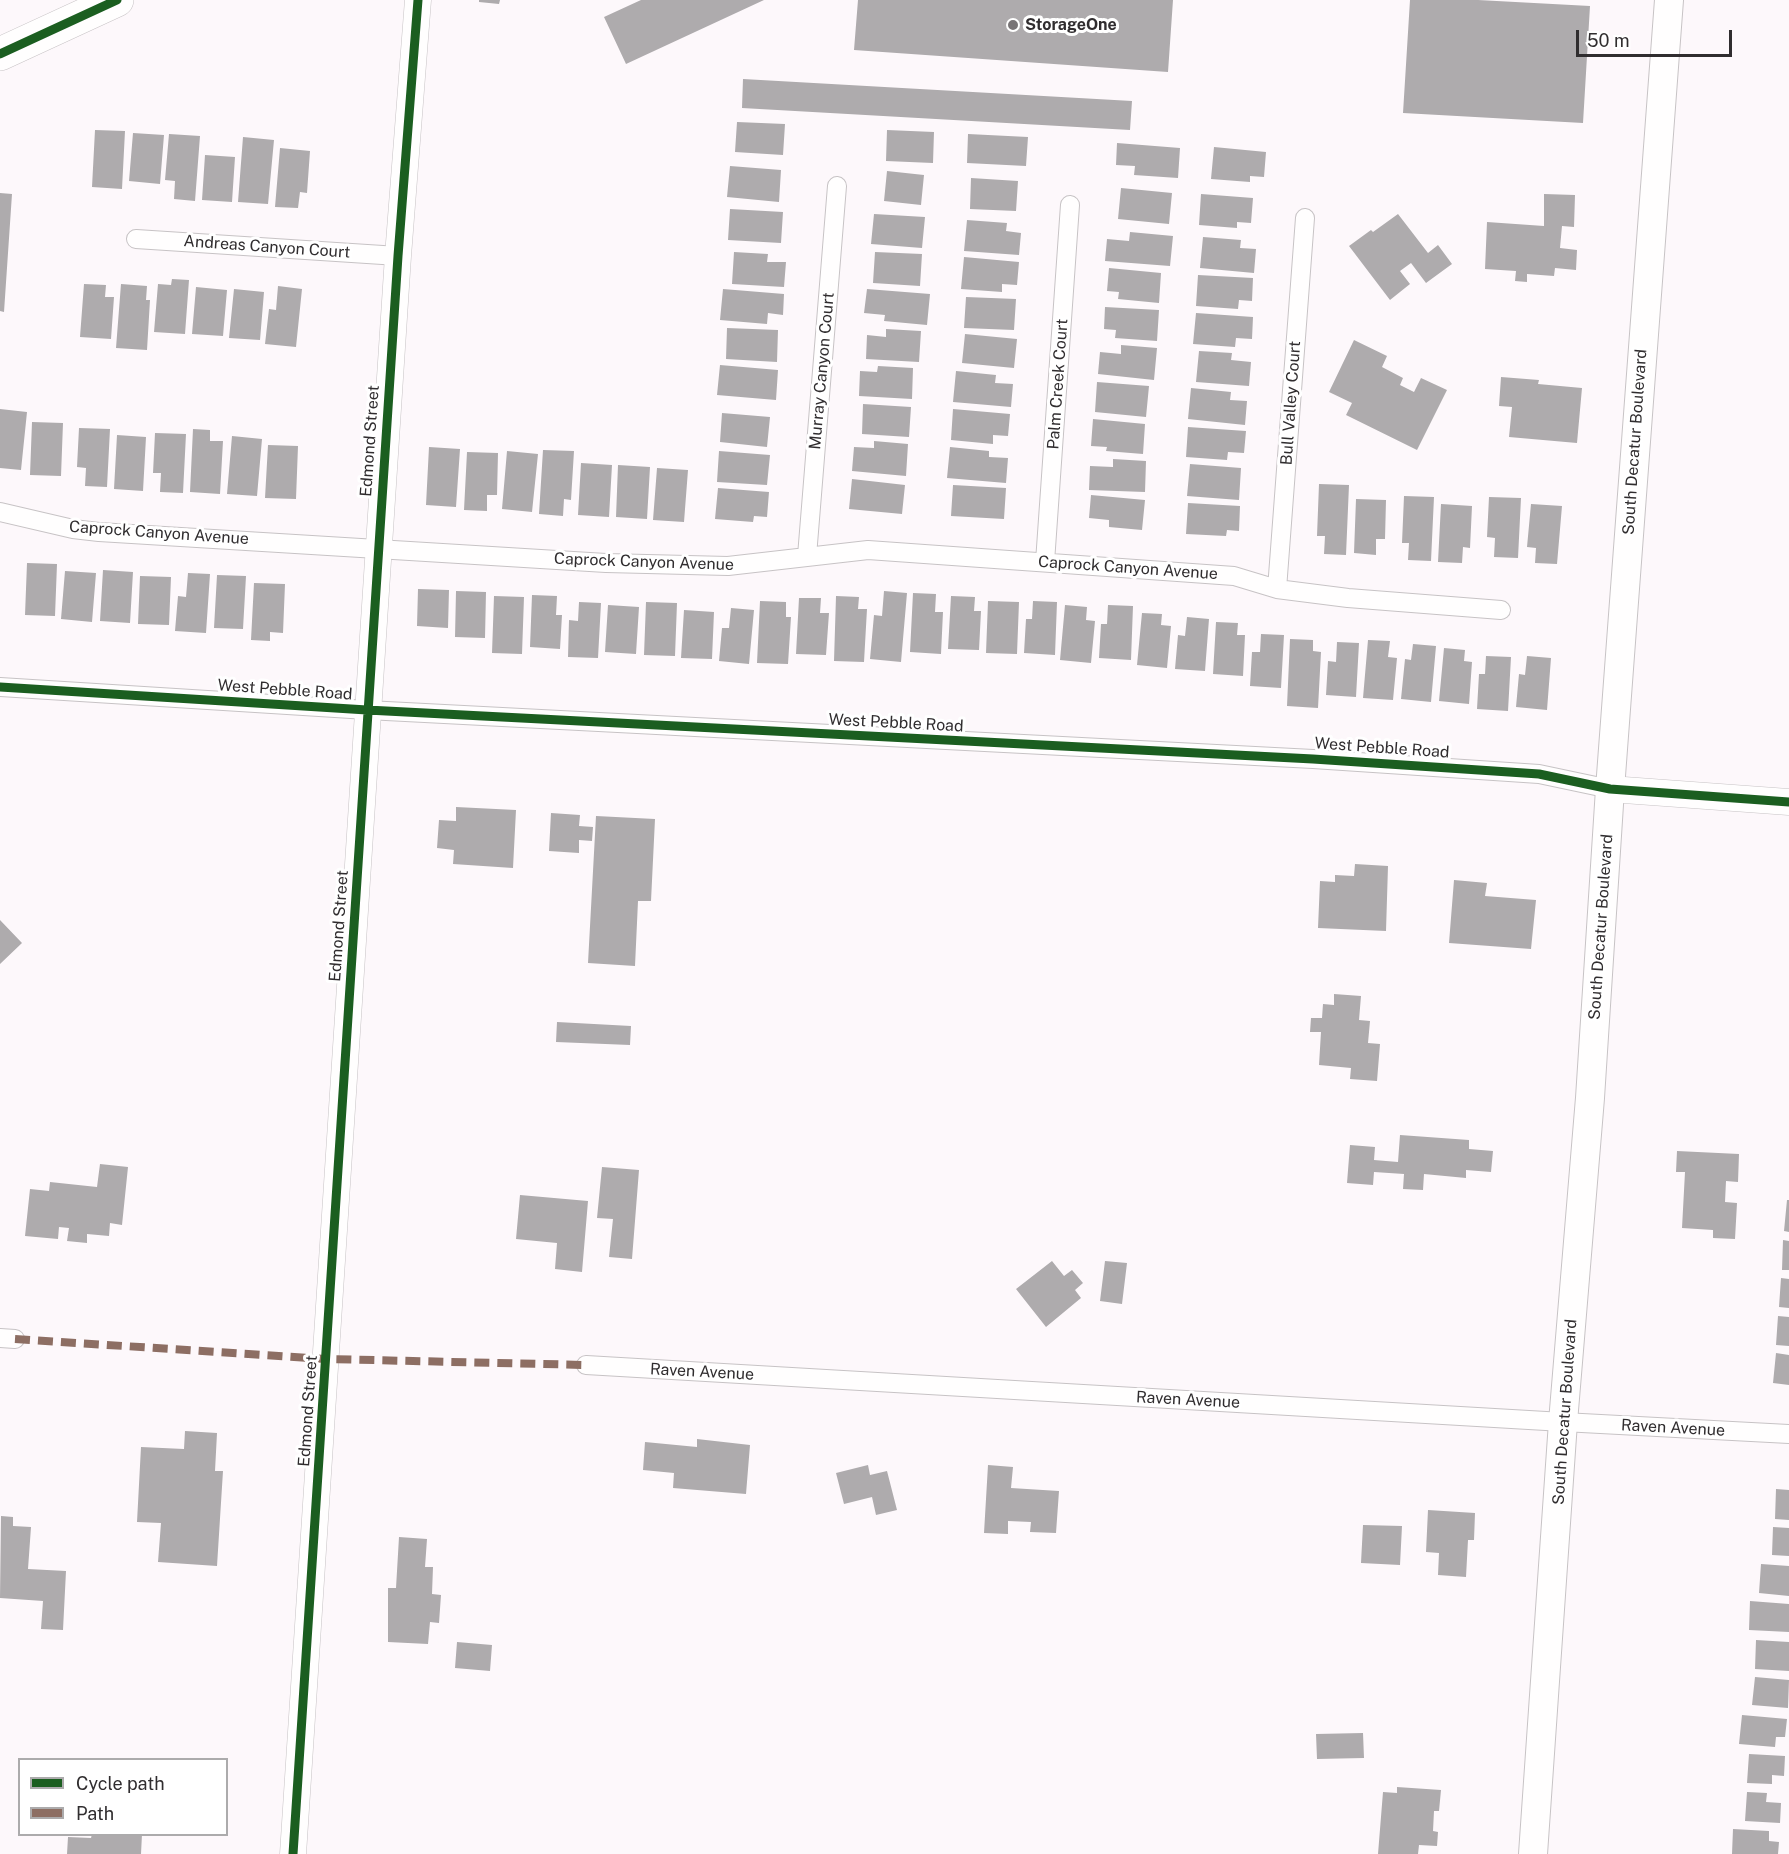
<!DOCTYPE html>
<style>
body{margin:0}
#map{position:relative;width:1789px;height:1854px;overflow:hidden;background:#fdf8fb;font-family:"Public Sans",sans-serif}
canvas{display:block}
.legend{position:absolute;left:18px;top:1758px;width:210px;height:78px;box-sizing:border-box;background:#fff;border:2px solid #acabac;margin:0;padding:8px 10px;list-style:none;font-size:18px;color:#302d2f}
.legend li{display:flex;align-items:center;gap:12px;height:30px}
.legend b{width:30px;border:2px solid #acabac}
.scale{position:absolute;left:1576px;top:30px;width:156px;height:27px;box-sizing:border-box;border:3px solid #302d2f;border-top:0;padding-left:8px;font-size:18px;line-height:21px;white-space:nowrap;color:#302d2f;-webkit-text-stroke:4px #fff;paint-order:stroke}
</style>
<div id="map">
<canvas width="1789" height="1854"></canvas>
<ul class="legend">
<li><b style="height:8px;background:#1b5e20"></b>Cycle path</li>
<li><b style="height:8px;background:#8d6e63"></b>Path</li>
</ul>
<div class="scale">50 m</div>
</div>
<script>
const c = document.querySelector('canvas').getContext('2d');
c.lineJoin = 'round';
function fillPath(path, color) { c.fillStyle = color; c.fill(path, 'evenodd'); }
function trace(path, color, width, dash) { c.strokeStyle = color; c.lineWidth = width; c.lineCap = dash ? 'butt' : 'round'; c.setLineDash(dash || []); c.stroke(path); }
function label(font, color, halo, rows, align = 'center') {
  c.font = font + ' "Public Sans",sans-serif'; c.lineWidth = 6; c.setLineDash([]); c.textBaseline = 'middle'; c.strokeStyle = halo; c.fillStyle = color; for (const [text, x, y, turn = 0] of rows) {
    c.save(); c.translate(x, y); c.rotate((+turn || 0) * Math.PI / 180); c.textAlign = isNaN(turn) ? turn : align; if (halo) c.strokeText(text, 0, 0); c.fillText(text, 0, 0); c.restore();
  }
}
const building = new Path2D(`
 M 479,0 L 500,0 L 499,4 L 479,2 Z
 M 641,0 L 764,0 L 626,64 L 604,17 Z
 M 858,0 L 1173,0 L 1168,72 L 854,50 Z
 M 1410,0 L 1478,0 L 1590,6 L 1583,123 L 1403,113 Z
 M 743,79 L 1132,101 L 1130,130 L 742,108 Z
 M 737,122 L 785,124 L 783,155 L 735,152 Z
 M 95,130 L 125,131 L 122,189 L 92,187 Z
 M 887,130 L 934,132 L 933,163 L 886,161 Z
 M 133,133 L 164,135 L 160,184 L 129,181 Z
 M 169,134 L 200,136 L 195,201 L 174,199 L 175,181 L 165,180 Z
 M 968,134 L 1028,137 L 1026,166 L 967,163 Z
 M 243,137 L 274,140 L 268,204 L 238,202 Z
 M 1117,143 L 1180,148 L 1178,178 L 1134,175 L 1135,166 L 1116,165 Z
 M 1214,147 L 1266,152 L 1264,177 L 1250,176 L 1250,182 L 1211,179 Z
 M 280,148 L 310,151 L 307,193 L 300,192 L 298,208 L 275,207 Z
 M 205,155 L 235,157 L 232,202 L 202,200 Z
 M 730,166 L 781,170 L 779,202 L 727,197 Z
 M 887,171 L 924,175 L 921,205 L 884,201 Z
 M 971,178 L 1018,181 L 1016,211 L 970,209 Z
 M 1121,188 L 1172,193 L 1169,224 L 1118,219 Z
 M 0,193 L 12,194 L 4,312 L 0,311 Z
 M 1201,194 L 1253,198 L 1251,223 L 1237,222 L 1237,228 L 1199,225 Z
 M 1544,194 L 1575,195 L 1574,227 L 1562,226 L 1560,248 L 1577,250 L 1576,270 L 1555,268 L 1554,276 L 1527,274 L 1527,282 L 1515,281 L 1516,271 L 1485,269 L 1487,222 L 1544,226 Z
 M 730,209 L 783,212 L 781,243 L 728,240 Z
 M 874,214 L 925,217 L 922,248 L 871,244 Z
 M 1398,214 L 1428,253 L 1438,245 L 1452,264 L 1426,283 L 1411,263 L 1400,271 L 1410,284 L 1390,300 L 1349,246 L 1371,230 L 1373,232 Z
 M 967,220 L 1007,223 L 1006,231 L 1021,233 L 1019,255 L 964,251 Z
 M 1130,232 L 1173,236 L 1170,266 L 1105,261 L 1107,239 L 1129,241 Z
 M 1203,237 L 1241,240 L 1240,248 L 1256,249 L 1254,273 L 1200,268 Z
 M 734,252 L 768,254 L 767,262 L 786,262 L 784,287 L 732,284 Z
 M 875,252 L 922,254 L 920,286 L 873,283 Z
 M 964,257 L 1019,262 L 1017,285 L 1002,284 L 1002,292 L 961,289 Z
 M 1109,268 L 1161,273 L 1159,303 L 1118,299 L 1119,292 L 1107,291 Z
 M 1198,275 L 1253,278 L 1252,301 L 1239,300 L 1238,309 L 1196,306 Z
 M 172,279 L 189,280 L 185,334 L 154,332 L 158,284 L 171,285 Z
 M 84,284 L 106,285 L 105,297 L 114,297 L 111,339 L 80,337 Z
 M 121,284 L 147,286 L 146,300 L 150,300 L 147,350 L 116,348 Z
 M 278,286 L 302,289 L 296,347 L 265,344 L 269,309 L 276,310 Z
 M 196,287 L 227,290 L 223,336 L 192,334 Z
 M 234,289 L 264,292 L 260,340 L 229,338 Z
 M 723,289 L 784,294 L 783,315 L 768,313 L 767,324 L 720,320 Z
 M 867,289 L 930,294 L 927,325 L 884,321 L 885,315 L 864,313 Z
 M 966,297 L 1016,299 L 1014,330 L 964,328 Z
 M 1105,307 L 1159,310 L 1157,341 L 1115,338 L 1116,330 L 1104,329 Z
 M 1196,313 L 1253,317 L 1252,339 L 1236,338 L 1235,347 L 1193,344 Z
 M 727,328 L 778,330 L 777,362 L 726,359 Z
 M 886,329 L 921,331 L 919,362 L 866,359 L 867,335 L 886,337 Z
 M 965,334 L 1017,339 L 1014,368 L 962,363 Z
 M 1354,340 L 1387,356 L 1382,367 L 1403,378 L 1400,385 L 1414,392 L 1421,378 L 1447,390 L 1417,450 L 1346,415 L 1352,403 L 1329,392 Z
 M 1121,345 L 1157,348 L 1154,380 L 1098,374 L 1100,352 L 1121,354 Z
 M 1199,351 L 1232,353 L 1231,360 L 1251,362 L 1249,386 L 1196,382 Z
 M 720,365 L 778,370 L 776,400 L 717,395 Z
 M 878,366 L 913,368 L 912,399 L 859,396 L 860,371 L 877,372 Z
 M 956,371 L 996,375 L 995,383 L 1013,384 L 1011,407 L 953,402 Z
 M 1501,377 L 1539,380 L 1538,384 L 1582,388 L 1577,443 L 1509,437 L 1512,407 L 1499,406 Z
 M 1097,382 L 1149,386 L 1146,417 L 1095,412 Z
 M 1191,388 L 1231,392 L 1230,400 L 1247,401 L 1245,425 L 1188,419 Z
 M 863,404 L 911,407 L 909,437 L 862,434 Z
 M 0,409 L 27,412 L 21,470 L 0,468 Z
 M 953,409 L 1010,414 L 1008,436 L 993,435 L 993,444 L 951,440 Z
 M 722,413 L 770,417 L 767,447 L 720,442 Z
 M 1093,419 L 1145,424 L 1143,454 L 1106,451 L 1107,447 L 1091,446 Z
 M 32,422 L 63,423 L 61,476 L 30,475 Z
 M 1188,427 L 1246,431 L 1244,453 L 1228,452 L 1227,460 L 1186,457 Z
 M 79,428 L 110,429 L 107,487 L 85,486 L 86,468 L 77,467 Z
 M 193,429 L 210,430 L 210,441 L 223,441 L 220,494 L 190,492 Z
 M 155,433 L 186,434 L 183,493 L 160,492 L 161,473 L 153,473 Z
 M 117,435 L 146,437 L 143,491 L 114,489 Z
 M 232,436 L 262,439 L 257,496 L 227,494 Z
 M 874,441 L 908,444 L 906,476 L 852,471 L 854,447 L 874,448 Z
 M 268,445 L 298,446 L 296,499 L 265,498 Z
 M 429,447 L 460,449 L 456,507 L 426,505 Z
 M 950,447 L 989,451 L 989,457 L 1008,458 L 1006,483 L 947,478 Z
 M 543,450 L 574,451 L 571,500 L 564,499 L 563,516 L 539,514 Z
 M 507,451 L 538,454 L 532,512 L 502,509 Z
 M 719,451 L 770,455 L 767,485 L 717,482 Z
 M 467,452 L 498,453 L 497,495 L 487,495 L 487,511 L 464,510 Z
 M 1113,459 L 1146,461 L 1145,492 L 1089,490 L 1090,466 L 1113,467 Z
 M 581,463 L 612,465 L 609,517 L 578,515 Z
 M 1190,464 L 1241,468 L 1239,500 L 1187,496 Z
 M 618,465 L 650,467 L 647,519 L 616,517 Z
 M 657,468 L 688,470 L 684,522 L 653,520 Z
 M 852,479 L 905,485 L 902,514 L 849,509 Z
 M 1319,484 L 1349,485 L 1346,555 L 1324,554 L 1325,536 L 1317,536 Z
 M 953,485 L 1006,488 L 1004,519 L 951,516 Z
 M 718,488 L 769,492 L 767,517 L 754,516 L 753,522 L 715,519 Z
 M 1091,495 L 1145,500 L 1142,530 L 1109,527 L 1109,520 L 1089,518 Z
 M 1404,496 L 1434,497 L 1431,561 L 1408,560 L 1409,543 L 1402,543 Z
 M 1489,497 L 1521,498 L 1518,558 L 1494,557 L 1495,538 L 1487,537 Z
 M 1356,499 L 1386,500 L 1385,539 L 1376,539 L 1376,555 L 1354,553 Z
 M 1188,503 L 1240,506 L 1239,531 L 1227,530 L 1226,536 L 1186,534 Z
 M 1441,504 L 1472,506 L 1470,548 L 1463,547 L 1462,563 L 1438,562 Z
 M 1531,504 L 1562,506 L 1557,564 L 1535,563 L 1536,548 L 1527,547 Z
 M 27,563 L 57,564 L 55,616 L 25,615 Z
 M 103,570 L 133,572 L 130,623 L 100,621 Z
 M 65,571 L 96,573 L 92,622 L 61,619 Z
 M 188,573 L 210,574 L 206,633 L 175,631 L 178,596 L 186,597 Z
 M 217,575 L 246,576 L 243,629 L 214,628 Z
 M 140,576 L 171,577 L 169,625 L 138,624 Z
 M 254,583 L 285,584 L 283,633 L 270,632 L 270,641 L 251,640 Z
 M 418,589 L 449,590 L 448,628 L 417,626 Z
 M 456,591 L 486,592 L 485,638 L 455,637 Z
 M 884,591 L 907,593 L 901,662 L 870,659 L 874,615 L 882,616 Z
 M 913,593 L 936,594 L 935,612 L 943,612 L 941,654 L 910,652 Z
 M 532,595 L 557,596 L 556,615 L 562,615 L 560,649 L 530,647 Z
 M 494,596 L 524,597 L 522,654 L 492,653 Z
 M 836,596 L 859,597 L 858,609 L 867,609 L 864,662 L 834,661 Z
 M 951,596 L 975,597 L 974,611 L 981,611 L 979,650 L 948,649 Z
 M 799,598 L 821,598 L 820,613 L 829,613 L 826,655 L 796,654 Z
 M 760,601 L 786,602 L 786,617 L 791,617 L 788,664 L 757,663 Z
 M 988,601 L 1019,602 L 1017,654 L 986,653 Z
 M 1033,601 L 1057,602 L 1055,655 L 1024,653 L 1026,619 L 1032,619 Z
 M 579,602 L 601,603 L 598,658 L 568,657 L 569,620 L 578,621 Z
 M 646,602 L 677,603 L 675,656 L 644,655 Z
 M 608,605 L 639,607 L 636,654 L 605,652 Z
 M 1065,605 L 1087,607 L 1086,620 L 1095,621 L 1091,663 L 1060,660 Z
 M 1108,605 L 1133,606 L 1131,660 L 1099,658 L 1101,624 L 1107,624 Z
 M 731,608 L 754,610 L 749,664 L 719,661 L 722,628 L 729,628 Z
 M 684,610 L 714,612 L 712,659 L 681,658 Z
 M 1142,613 L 1162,614 L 1161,625 L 1171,626 L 1167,668 L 1137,665 Z
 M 1187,617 L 1209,619 L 1205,671 L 1175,669 L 1178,635 L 1185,636 Z
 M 1216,622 L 1238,623 L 1237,635 L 1245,635 L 1243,676 L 1213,674 Z
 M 1261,634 L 1284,635 L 1281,688 L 1250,686 L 1252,652 L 1260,652 Z
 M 1290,639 L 1313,640 L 1313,651 L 1321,652 L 1318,708 L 1287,706 Z
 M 1368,640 L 1390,641 L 1388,657 L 1397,658 L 1393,700 L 1363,698 Z
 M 1337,642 L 1359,643 L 1356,697 L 1326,695 L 1328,661 L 1336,662 Z
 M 1413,644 L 1436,646 L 1431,702 L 1401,699 L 1405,659 L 1411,660 Z
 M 1444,648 L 1465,650 L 1464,661 L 1472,662 L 1469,704 L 1439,701 Z
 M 1486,656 L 1511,657 L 1508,711 L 1477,709 L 1479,674 L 1485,674 Z
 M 1527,656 L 1551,658 L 1547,710 L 1516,707 L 1519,674 L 1525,675 Z
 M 456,807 L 516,810 L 513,868 L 453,864 L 454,850 L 437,848 L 439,820 L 456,821 Z
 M 551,813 L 580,815 L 579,826 L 593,827 L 592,841 L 579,840 L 579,853 L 549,851 Z
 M 596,816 L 655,819 L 651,901 L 638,901 L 635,966 L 588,963 Z
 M 1355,864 L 1388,866 L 1386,931 L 1318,928 L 1320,881 L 1335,882 L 1335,875 L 1354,876 Z
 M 1454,880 L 1487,883 L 1485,896 L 1536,900 L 1531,949 L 1449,943 Z
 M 0,920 L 22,943 L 0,964 Z
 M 1334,994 L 1361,996 L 1359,1020 L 1370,1021 L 1368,1043 L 1380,1044 L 1377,1081 L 1350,1079 L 1351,1068 L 1319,1065 L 1321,1032 L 1310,1032 L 1311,1018 L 1322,1018 L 1323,1004 L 1334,1005 Z
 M 557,1022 L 631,1026 L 630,1045 L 556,1042 Z
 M 1400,1135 L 1469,1140 L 1469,1149 L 1493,1151 L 1491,1172 L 1466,1170 L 1466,1178 L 1424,1174 L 1423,1190 L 1403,1189 L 1404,1174 L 1374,1172 L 1373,1185 L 1347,1183 L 1350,1145 L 1375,1147 L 1374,1160 L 1398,1162 Z
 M 1677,1151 L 1739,1154 L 1738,1182 L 1726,1181 L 1725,1202 L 1737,1203 L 1735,1239 L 1713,1238 L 1713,1230 L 1682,1228 L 1685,1172 L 1676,1172 Z
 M 100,1164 L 128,1167 L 122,1225 L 110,1223 L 109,1236 L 87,1234 L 87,1243 L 67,1241 L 69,1228 L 59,1227 L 58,1239 L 25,1236 L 30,1189 L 49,1191 L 50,1182 L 97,1187 Z
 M 602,1167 L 639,1170 L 632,1259 L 609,1257 L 613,1219 L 597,1218 Z
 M 520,1195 L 588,1201 L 582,1272 L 555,1269 L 557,1243 L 516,1239 Z
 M 1787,1200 L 1789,1200 L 1789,1232 L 1784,1231 Z
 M 1783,1240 L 1789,1241 L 1789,1270 L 1782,1270 Z
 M 1052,1261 L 1064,1276 L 1072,1270 L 1083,1283 L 1075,1290 L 1081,1298 L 1046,1327 L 1016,1289 Z
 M 1105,1261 L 1127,1263 L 1122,1304 L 1100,1301 Z
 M 1781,1278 L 1789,1279 L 1789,1308 L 1779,1307 Z
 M 1778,1316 L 1789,1317 L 1789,1346 L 1776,1345 Z
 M 1776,1353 L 1789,1355 L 1789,1385 L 1773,1383 Z
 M 185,1431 L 217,1433 L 215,1471 L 223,1471 L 217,1566 L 158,1562 L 161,1523 L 137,1522 L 141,1447 L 184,1449 Z
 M 697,1439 L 750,1445 L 746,1494 L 673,1488 L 674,1473 L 643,1470 L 645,1442 L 697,1447 Z
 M 868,1465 L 870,1475 L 887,1471 L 897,1510 L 876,1515 L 872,1497 L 844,1504 L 836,1473 Z
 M 988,1465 L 1013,1467 L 1011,1488 L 1059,1491 L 1056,1533 L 1030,1532 L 1031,1522 L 1008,1521 L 1008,1534 L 984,1533 Z
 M 1776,1489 L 1789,1490 L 1789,1520 L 1775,1519 Z
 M 1428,1510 L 1475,1513 L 1474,1540 L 1468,1540 L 1466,1577 L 1438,1575 L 1439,1553 L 1426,1552 Z
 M 1,1516 L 13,1517 L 13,1526 L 31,1527 L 28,1569 L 66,1571 L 63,1630 L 41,1629 L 43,1601 L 0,1598 Z
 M 1363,1525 L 1402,1526 L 1400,1565 L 1361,1563 Z
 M 1773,1527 L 1789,1528 L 1789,1556 L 1772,1555 Z
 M 399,1537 L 427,1539 L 425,1567 L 433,1567 L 432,1594 L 441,1595 L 439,1623 L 430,1622 L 428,1644 L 388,1642 L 388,1588 L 396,1588 Z
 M 1761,1564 L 1789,1566 L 1789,1596 L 1759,1593 Z
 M 1750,1601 L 1789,1604 L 1789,1632 L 1749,1630 Z
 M 1756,1640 L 1789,1642 L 1789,1671 L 1755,1669 Z
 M 457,1642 L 492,1645 L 490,1671 L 455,1668 Z
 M 1755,1677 L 1789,1680 L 1788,1708 L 1752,1705 Z
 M 1742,1715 L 1787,1719 L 1785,1737 L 1776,1737 L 1775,1747 L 1739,1744 Z
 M 1363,1733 L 1364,1758 L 1317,1759 L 1316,1734 Z
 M 1749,1754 L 1785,1756 L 1784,1776 L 1772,1775 L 1772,1784 L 1747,1783 Z
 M 1397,1787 L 1441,1790 L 1439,1811 L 1434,1811 L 1433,1831 L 1438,1832 L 1437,1846 L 1419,1845 L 1418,1854 L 1378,1854 L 1383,1792 L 1397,1793 Z
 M 1747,1792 L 1767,1793 L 1766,1802 L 1781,1803 L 1780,1823 L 1745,1821 Z
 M 1733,1829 L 1769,1831 L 1769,1841 L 1779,1842 L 1778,1854 L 1732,1854 Z
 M 92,1834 L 142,1834 L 141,1854 L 67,1854 L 68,1837 L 91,1838 Z`);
const street = new Path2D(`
 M 136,239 L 398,256
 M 0,512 L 73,529 L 99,532 L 606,563 L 728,566 L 868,550 L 1234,576 L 1277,589 L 1348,598 L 1501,610
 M 807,556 L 837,186
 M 1045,562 L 1070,205
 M 1277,589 L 1305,218
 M 0,687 L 367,710 L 1313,759 L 1539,774 L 1610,789
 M 0,1338 L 15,1339
 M 586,1365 L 1563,1422 L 1789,1434`);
const secondary = new Path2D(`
 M 1610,789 L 1789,802
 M 293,1854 L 398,256 L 418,0`);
const primary = new Path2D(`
 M 1533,1854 L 1563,1422 L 1590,1098 L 1610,789 L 1669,0`);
const highway = new Path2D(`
 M 0,54 L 117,0`);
const quiet = new Path2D(`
 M 15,1339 L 326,1359 L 586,1365`);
const cycleway = new Path2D(`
 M 0,54 L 117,0
 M 0,687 L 367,710 L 1313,759 L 1539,774 L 1610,789 L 1789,802
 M 293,1854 L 398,256 L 418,0`);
const markers = [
 [1013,25,6,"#787476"]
];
const poiNames = [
 ["StorageOne",1025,25]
];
const streetNames = [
 ["Andreas Canyon Court",267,247,4],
 ["Murray Canyon Court",822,371,-85],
 ["Palm Creek Court",1058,384,-86],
 ["Bull Valley Court",1291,403,-86],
 ["Edmond Street",370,441,-86],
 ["South Decatur Boulevard",1635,442,-86],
 ["Caprock Canyon Avenue",159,533,4],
 ["Caprock Canyon Avenue",644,562,2],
 ["Caprock Canyon Avenue",1128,568,4],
 ["West Pebble Road",285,690,4],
 ["West Pebble Road",896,723,3],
 ["West Pebble Road",1382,748,4],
 ["Edmond Street",339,926,-86],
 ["South Decatur Boulevard",1601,927,-86],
 ["Raven Avenue",702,1372,3],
 ["Raven Avenue",1188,1400,3],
 ["Edmond Street",308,1411,-86],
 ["South Decatur Boulevard",1565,1412,-86],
 ["Raven Avenue",1673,1428,3]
];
fillPath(building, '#aeabad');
trace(street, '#c7c3c5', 20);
trace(secondary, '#c7c3c5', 27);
trace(primary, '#c7c3c5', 30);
trace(highway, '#c7c3c5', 34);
trace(street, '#fffefe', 18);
trace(secondary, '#fffefe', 26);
trace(primary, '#fffefe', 28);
trace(highway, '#fffefe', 33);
trace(quiet, '#8d6e63', 8, [15, 8]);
trace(cycleway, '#1b5e20', 9);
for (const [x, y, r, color] of markers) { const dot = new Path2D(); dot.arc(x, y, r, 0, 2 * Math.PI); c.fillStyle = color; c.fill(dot); trace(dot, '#fff', 2); }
label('bold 16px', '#302d2f', '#fff', poiNames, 'left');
label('16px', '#302d2f', '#fff', streetNames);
</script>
